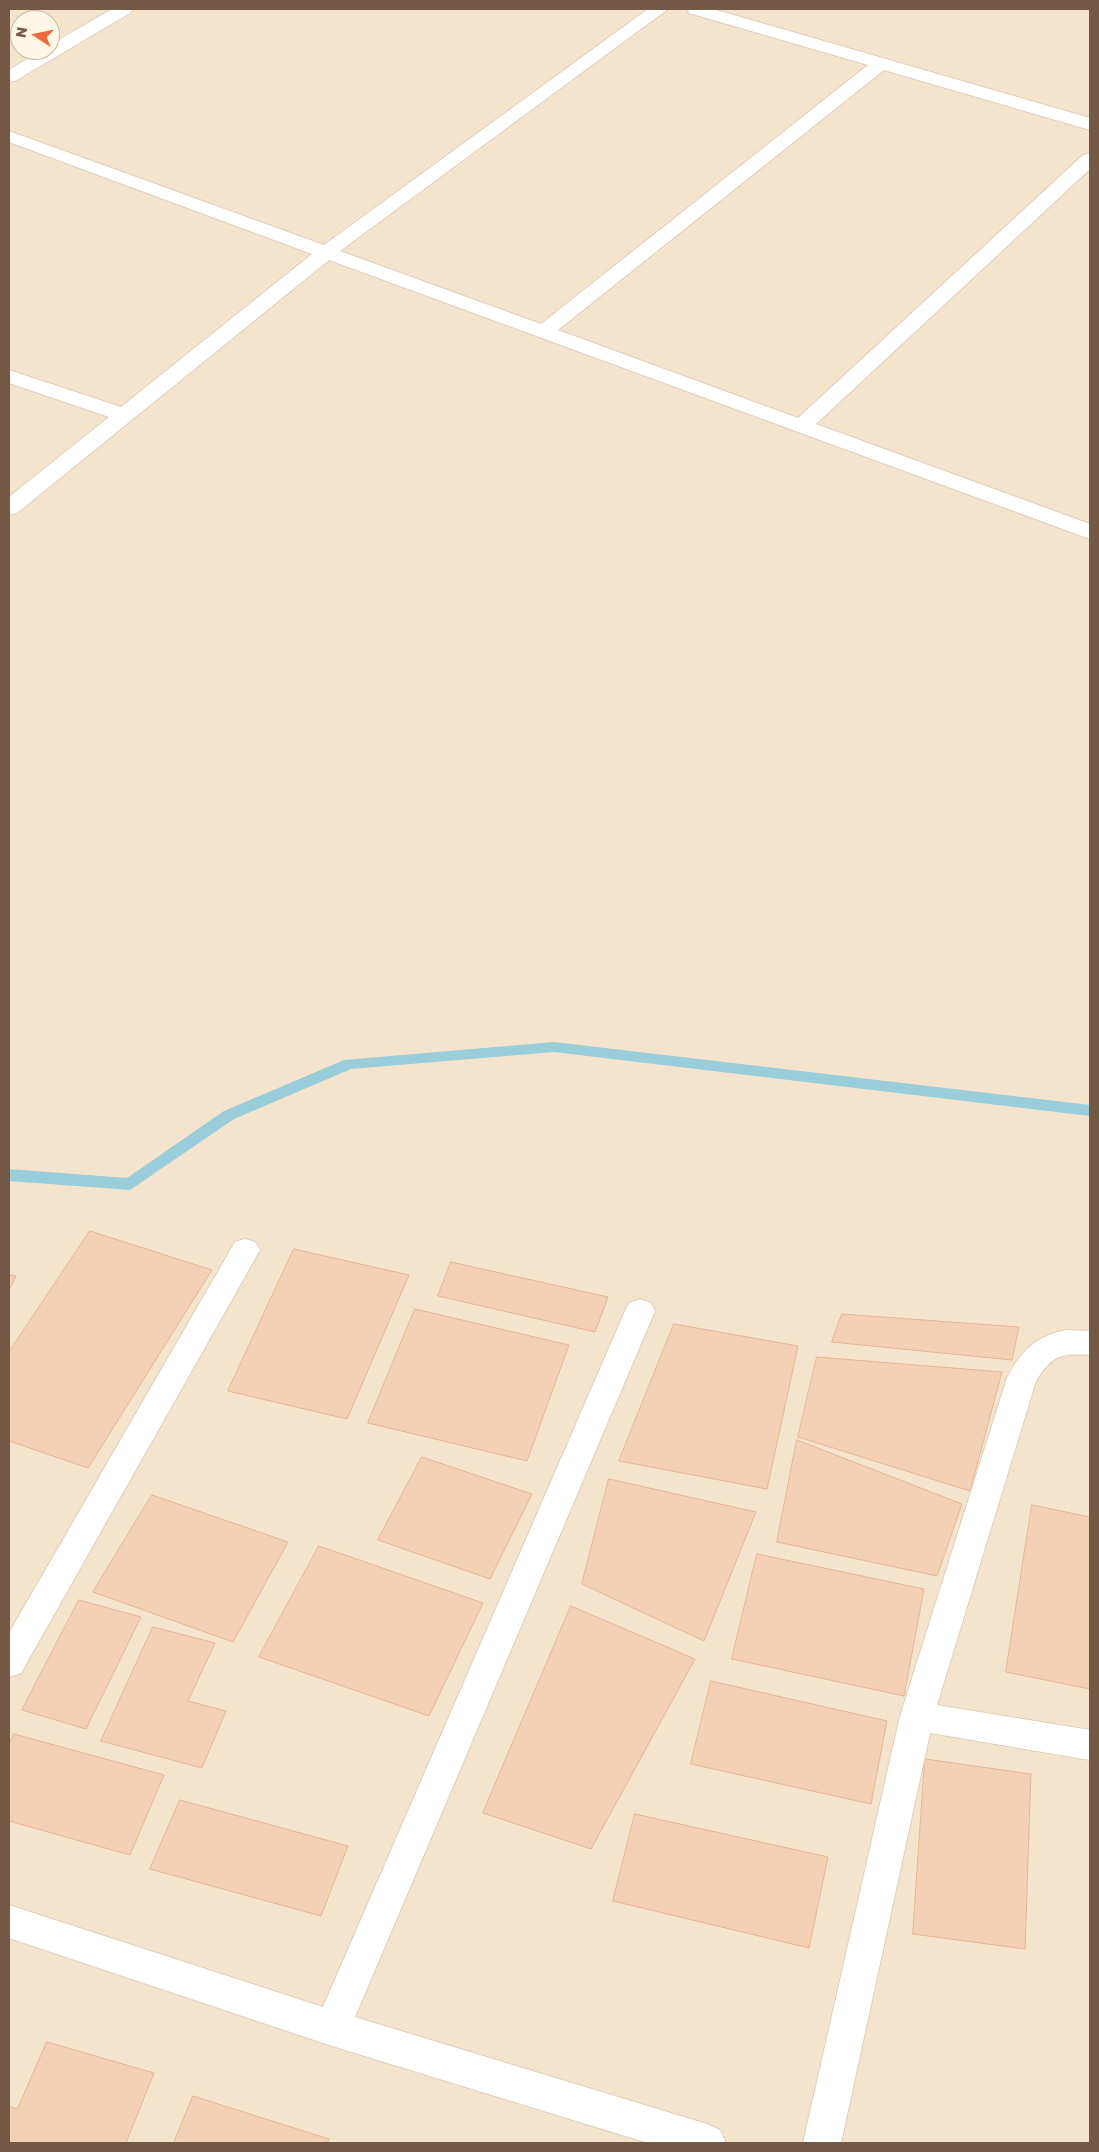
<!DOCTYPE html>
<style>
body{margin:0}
#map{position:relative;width:1099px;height:2152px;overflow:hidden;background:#fdf2de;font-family:"Golos Text",sans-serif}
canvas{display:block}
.frame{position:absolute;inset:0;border:10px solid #745846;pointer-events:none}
.north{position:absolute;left:10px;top:10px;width:50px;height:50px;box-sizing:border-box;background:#fff6e6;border:1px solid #c7b7a6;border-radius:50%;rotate:281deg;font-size:14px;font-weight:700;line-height:20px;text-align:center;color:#745846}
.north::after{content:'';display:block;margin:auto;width:18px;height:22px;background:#ee6a3c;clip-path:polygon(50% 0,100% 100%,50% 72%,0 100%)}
</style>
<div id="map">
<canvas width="1099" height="2152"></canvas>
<div class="frame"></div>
<div class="north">N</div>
</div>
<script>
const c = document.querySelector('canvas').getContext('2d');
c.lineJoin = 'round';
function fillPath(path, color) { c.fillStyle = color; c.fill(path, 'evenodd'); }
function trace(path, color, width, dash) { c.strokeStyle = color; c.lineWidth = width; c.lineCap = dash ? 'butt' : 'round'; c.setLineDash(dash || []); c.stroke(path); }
const residential = new Path2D(`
 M 9,9 L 1090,9 L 1090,2143 L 9,2143 ZM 20,20 L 50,20 L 50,50 L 20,50 Z`);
const stream = new Path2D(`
 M 554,1042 L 1090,1105 L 1090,1116 L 554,1052 L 351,1069 L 234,1119 L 130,1190 L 9,1181 L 9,1169 L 127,1178 L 224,1111 L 344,1060 Z`);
const building = new Path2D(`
 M 90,1231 L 212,1270 L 88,1468 L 9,1441 L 9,1352 Z
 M 294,1249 L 409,1275 L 347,1419 L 228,1391 Z
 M 451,1262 L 608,1297 L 595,1332 L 438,1296 Z
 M 9,1275 L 16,1276 L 9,1290 Z
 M 415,1309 L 569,1345 L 527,1461 L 368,1423 Z
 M 842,1314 L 1019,1327 L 1012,1360 L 832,1342 Z
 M 674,1324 L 798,1346 L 767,1489 L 619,1461 Z
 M 817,1357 L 1002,1372 L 970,1491 L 798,1437 Z
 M 797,1440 L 962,1504 L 937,1576 L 777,1542 Z
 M 422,1457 L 532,1494 L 490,1579 L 378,1540 Z
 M 609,1479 L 756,1512 L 704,1641 L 582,1584 Z
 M 152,1495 L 288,1542 L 233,1642 L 93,1592 Z
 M 1032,1505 L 1090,1517 L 1090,1689 L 1006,1672 Z
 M 319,1546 L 483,1603 L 429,1716 L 259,1657 Z
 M 757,1554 L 924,1589 L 904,1696 L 732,1659 Z
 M 79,1600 L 141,1617 L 86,1729 L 22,1710 Z
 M 571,1606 L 695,1659 L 591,1849 L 483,1813 Z
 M 153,1627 L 215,1643 L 188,1701 L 226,1711 L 202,1768 L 101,1741 Z
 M 711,1681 L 887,1721 L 871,1804 L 691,1764 Z
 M 14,1734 L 164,1775 L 130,1855 L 9,1821 L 9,1744 Z
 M 925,1759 L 1031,1774 L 1025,1949 L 913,1934 Z
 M 180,1800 L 348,1846 L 321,1916 L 150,1869 Z
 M 635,1814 L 828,1857 L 809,1948 L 613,1901 Z
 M 47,2042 L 154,2073 L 126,2143 L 9,2143 L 9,2106 L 17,2109 Z
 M 193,2096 L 329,2139 L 327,2143 L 174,2143 Z`);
const street = new Path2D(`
 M 112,9 L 133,9 L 130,13 L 15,81 L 9,82 L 9,70 L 42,50 L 50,50 L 50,45 Z
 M 648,9 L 668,9 L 340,251 L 541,324 L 868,65 L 689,13 L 687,9 L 713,9 L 1090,118 L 1090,130 L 884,70 L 558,330 L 798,418 L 1083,155 L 1090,153 L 1090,169 L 816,424 L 1090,524 L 1090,539 L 329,260 L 17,513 L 9,515 L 9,497 L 109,417 L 9,383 L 9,370 L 121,407 L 312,254 L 9,142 L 9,131 L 324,245 Z
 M 245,1239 L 255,1242 L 260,1250 L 21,1673 L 9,1677 L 9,1633 L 235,1242 Z
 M 640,1299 L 651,1303 L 655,1311 L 355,2017 L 707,2124 L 720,2130 L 726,2143 L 648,2143 L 332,2046 L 9,1938 L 9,1905 L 323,2007 L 625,1311 L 629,1303 Z
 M 1066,1330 L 1090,1331 L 1090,1355 C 1061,1353 1052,1355 1036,1381 L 937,1705 L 1090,1730 L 1090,1760 L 930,1733 L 841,2143 L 803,2143 L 900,1716 L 1007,1378 C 1021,1351 1036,1336 1066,1330 Z`);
fillPath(residential, '#f5e4cd');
fillPath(stream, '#98cdd9');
fillPath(building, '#f4d0b5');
trace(building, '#e7b794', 1);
trace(street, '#e1ceba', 2);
fillPath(street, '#fff');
</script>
